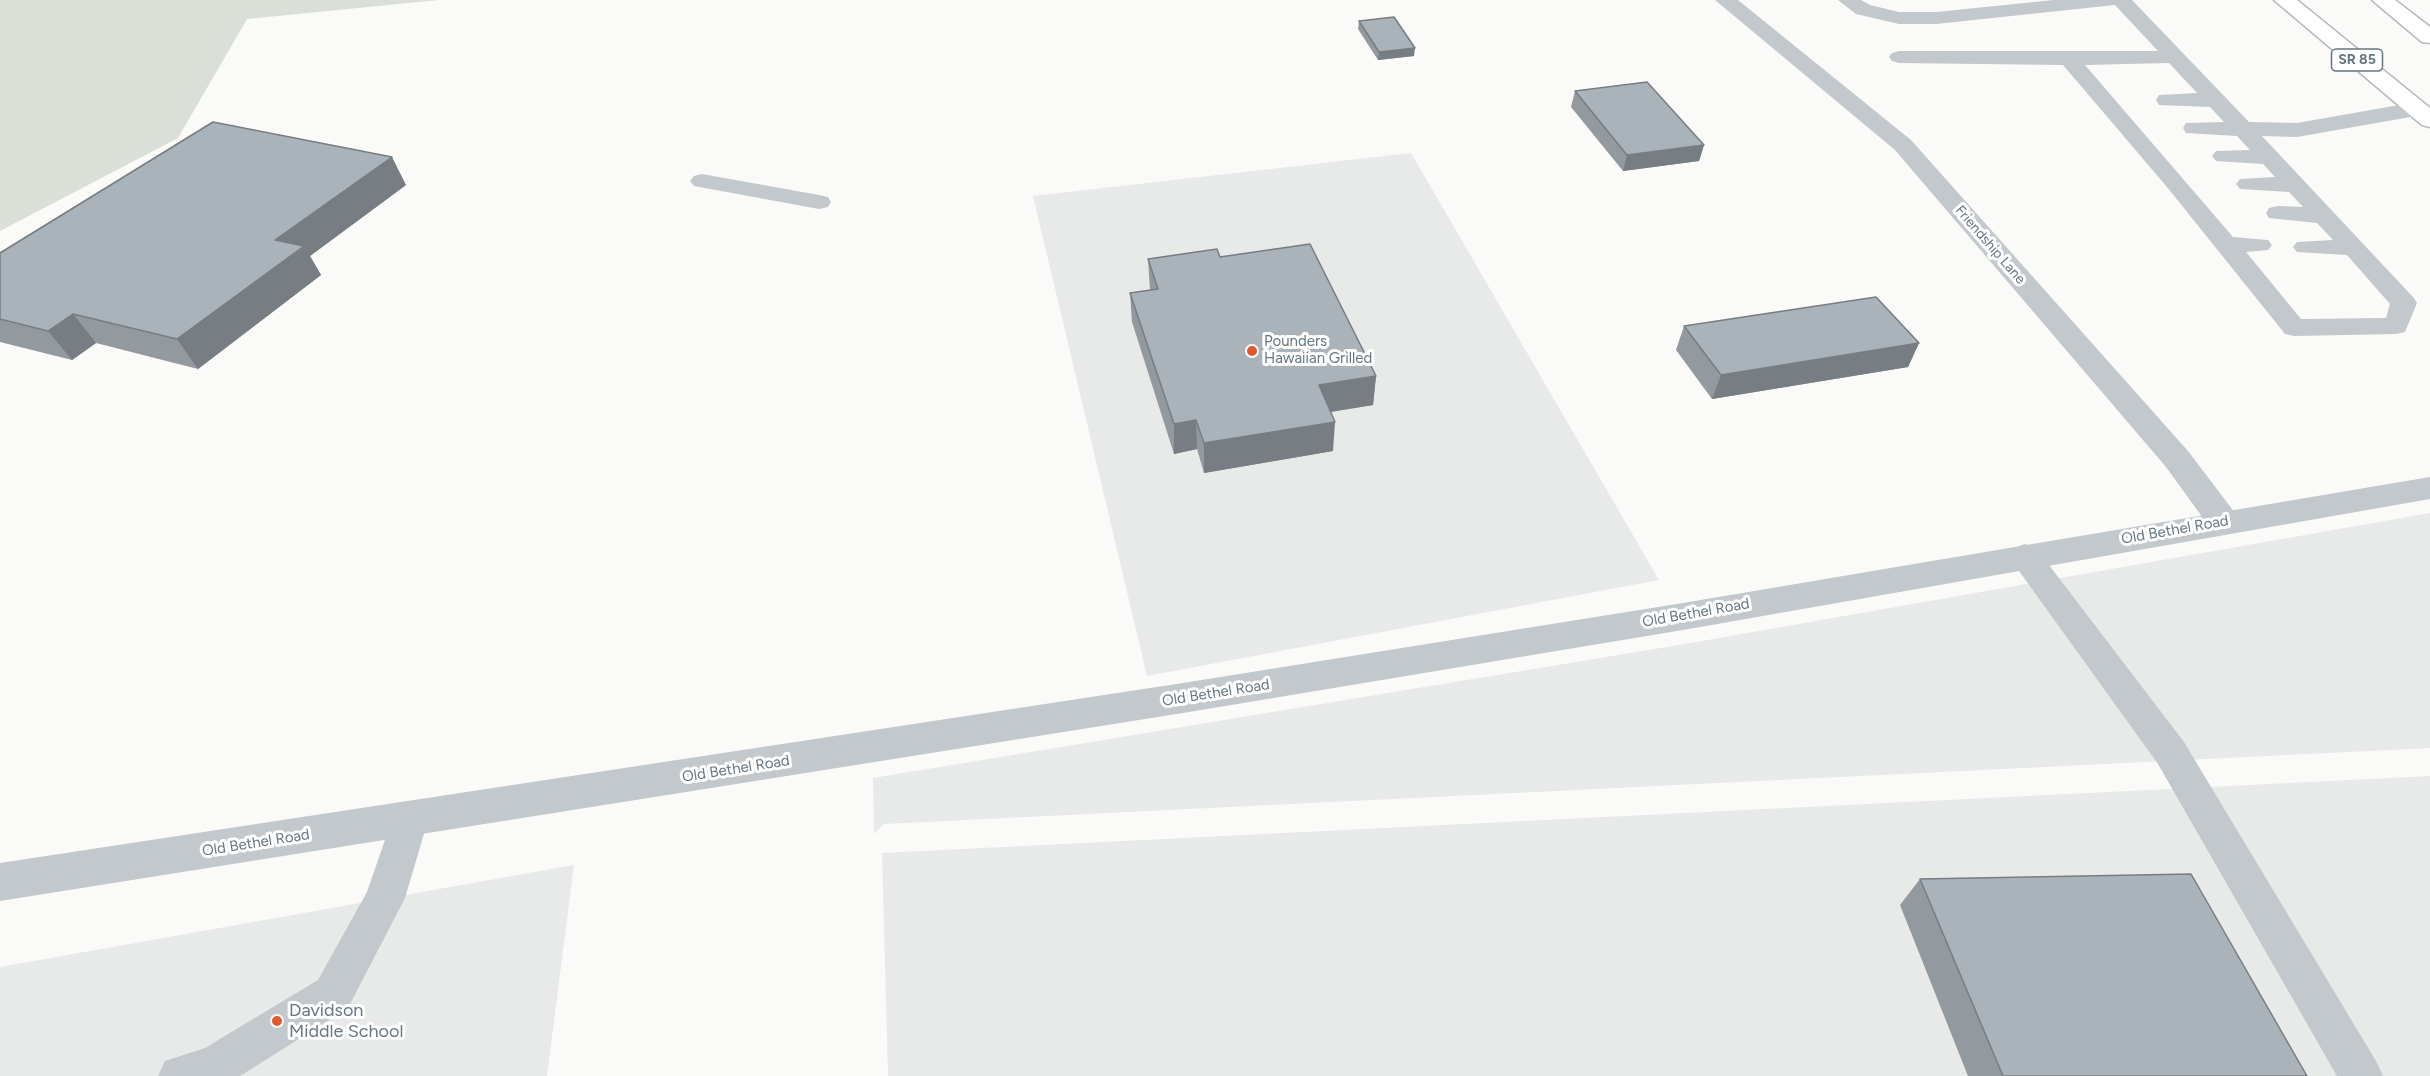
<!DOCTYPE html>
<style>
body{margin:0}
canvas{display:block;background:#fafaf8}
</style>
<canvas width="2430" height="1076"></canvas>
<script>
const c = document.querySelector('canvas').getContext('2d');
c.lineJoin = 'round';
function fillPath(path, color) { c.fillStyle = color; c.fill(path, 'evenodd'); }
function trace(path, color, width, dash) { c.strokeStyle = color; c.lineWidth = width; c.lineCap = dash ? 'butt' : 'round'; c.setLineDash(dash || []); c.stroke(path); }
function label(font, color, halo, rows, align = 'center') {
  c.font = font + ' Figtree,sans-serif'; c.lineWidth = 6; c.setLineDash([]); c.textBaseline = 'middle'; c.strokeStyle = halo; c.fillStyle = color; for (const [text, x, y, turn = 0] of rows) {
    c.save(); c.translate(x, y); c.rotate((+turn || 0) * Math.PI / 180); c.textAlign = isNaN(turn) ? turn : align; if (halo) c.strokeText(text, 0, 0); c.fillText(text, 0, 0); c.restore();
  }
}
const built = new Path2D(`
 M 1411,153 L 1659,580 L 1147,676 L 1033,196 Z
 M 2430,513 L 2430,748 L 884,824 L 874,834 L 873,778 L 1685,644 Z
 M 2430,776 L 2430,1076 L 888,1076 L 882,853 Z
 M 574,865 L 547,1076 L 0,1076 L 0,967 Z`);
const green = new Path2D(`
 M 0,0 L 439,0 L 247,19 L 178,138 L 0,231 Z`);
const service = new Path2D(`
 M 1838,0 L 1861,0 L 1870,5 L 1899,12 L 1936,12 L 2054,0 L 2132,0 L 2249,122 L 2297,123 L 2416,102 L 2424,104 L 2427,109 L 2424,114 L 2416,116 L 2297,137 L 2262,136 L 2413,297 L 2417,303 L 2405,332 L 2396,334 L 2294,336 L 2285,334 L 2167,187 L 2063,65 L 1899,63 L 1892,61 L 1889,57 L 1892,53 L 1899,51 L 2158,51 L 2115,5 L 1936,24 L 1899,24 L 1856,14 ZM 2169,63 L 2197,93 L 2159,95 L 2156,100 L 2159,105 L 2210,107 L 2224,122 L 2186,123 L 2183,128 L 2186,133 L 2237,136 L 2250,150 L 2216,151 L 2212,156 L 2216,161 L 2263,164 L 2275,177 L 2240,179 L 2236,184 L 2240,189 L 2289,192 L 2303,207 L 2278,206 L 2269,208 L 2266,213 L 2269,218 L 2317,223 L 2333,240 L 2297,242 L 2293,247 L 2297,252 L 2347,255 L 2390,304 L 2386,318 L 2301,319 L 2246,252 L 2268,250 L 2272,245 L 2268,240 L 2233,237 L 2085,65 Z
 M 702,174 L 819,195 L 828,197 L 831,202 L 828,207 L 819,209 L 694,186 L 690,181 L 694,176 Z
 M 2025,544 L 2036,548 L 2184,742 L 2376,1061 L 2383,1076 L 2337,1076 L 2158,764 L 2014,564 L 2009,556 L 2014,548 Z
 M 409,803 L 422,808 L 428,820 L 405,898 L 348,1008 L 240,1076 L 158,1076 L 165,1061 L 205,1048 L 318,980 L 367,892 L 396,808 Z`);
const minor = new Path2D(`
 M 1715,0 L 1738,0 L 1911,140 L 2188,451 L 2235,513 L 2239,521 L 2235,529 L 2223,533 L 2211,529 L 2166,467 L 1895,150 Z`);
const tertiary = new Path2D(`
 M 2430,477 L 2430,499 L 1683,630 L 1183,713 L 0,901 L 0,863 L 1183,683 L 1683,603 Z`);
const primary = new Path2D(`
 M 2274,0 L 2297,0 L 2430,108 L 2430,127 L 2422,125 Z
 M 2372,0 L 2395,0 L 2430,27 L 2430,43 L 2422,42 Z`);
const wall = new Path2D(`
 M 1359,21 L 1414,56 L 1378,60 L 1358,29 Z
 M 1575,91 L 1704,145 L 1699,161 L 1623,171 L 1571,107 Z
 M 406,185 L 310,256 L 321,275 L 198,369 L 96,343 L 72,360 L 0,342 L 0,253 Z
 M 1220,257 L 1376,376 L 1373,405 L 1331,412 L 1333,451 L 1204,473 L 1197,449 L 1174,454 L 1132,322 L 1130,293 L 1150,290 L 1148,259 Z
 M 1684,326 L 1919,343 L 1908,367 L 1712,399 L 1676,350 Z
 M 1920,879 L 2307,1076 L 1968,1076 L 1900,905 Z`);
const shadedWall = new Path2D(`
 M 1415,48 L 1414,56 L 1378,60 L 1379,52 Z
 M 1704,145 L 1699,161 L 1623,171 L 1627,155 Z
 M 392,157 L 406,185 L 310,256 L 321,275 L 198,369 L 177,339 L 275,240 Z
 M 73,314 L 96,343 L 72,360 L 48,331 Z
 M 1919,343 L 1908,367 L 1712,399 L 1721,375 Z
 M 1376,376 L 1373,405 L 1317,414 L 1319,385 Z
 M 1196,420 L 1197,449 L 1174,454 L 1174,424 Z
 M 1335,422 L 1333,451 L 1204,473 L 1204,443 Z`);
const building = new Path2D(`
 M 1394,17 L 1415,48 L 1379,52 L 1359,21 Z
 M 1647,82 L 1704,145 L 1627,155 L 1575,91 Z
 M 213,122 L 392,157 L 275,240 L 304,246 L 177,339 L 73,314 L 48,331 L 0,319 L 0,253 Z
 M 1310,244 L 1376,376 L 1319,385 L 1335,422 L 1204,443 L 1196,420 L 1174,424 L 1130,293 L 1158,289 L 1148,259 L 1217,249 L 1220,257 Z
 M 1876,297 L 1919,343 L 1721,375 L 1684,326 Z
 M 2191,874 L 2307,1076 L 2003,1076 L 1920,879 Z`);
const markers = [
 [1252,351,6,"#e4572e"],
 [277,1021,6,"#e4572e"]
];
const shields = [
 [2357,60,51]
];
const shieldNames = [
 ["SR 85",2357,60]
];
const farStreetnames = [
 ["Friendship Lane",1990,245,49]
];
const poiNames = [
 ["Pounders",1264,342],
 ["Hawaiian Grilled",1264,359]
];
const streetNames = [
 ["Old Bethel Road",2175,530,-10],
 ["Old Bethel Road",1696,613,-10],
 ["Old Bethel Road",1216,693,-9],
 ["Old Bethel Road",736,769,-9],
 ["Old Bethel Road",256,843,-9]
];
const nearPoinames = [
 ["Davidson",289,1011],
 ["Middle School",289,1032]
];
fillPath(built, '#e8e9e9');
fillPath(green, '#dadfd7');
trace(primary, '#b5babe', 3);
fillPath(service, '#c3c8cc');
fillPath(minor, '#c3c8cc');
fillPath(tertiary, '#c3c8cc');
fillPath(primary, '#fff');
fillPath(wall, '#929a9f');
fillPath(shadedWall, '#777d82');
fillPath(building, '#aab3b9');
trace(building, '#777d82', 1.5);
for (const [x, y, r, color] of markers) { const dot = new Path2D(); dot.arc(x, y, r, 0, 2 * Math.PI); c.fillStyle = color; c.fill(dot); trace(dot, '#fff', 2); }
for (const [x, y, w] of shields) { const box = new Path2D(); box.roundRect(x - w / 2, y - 11, w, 22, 4.5); c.fillStyle = '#fff'; c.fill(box); trace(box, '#657683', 1.5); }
label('bold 14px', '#657683', null, shieldNames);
label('14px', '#657683', '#fff', farStreetnames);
label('15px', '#657683', '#fff', poiNames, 'left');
label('15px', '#657683', '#fff', streetNames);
label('18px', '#657683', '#fff', nearPoinames, 'left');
</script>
